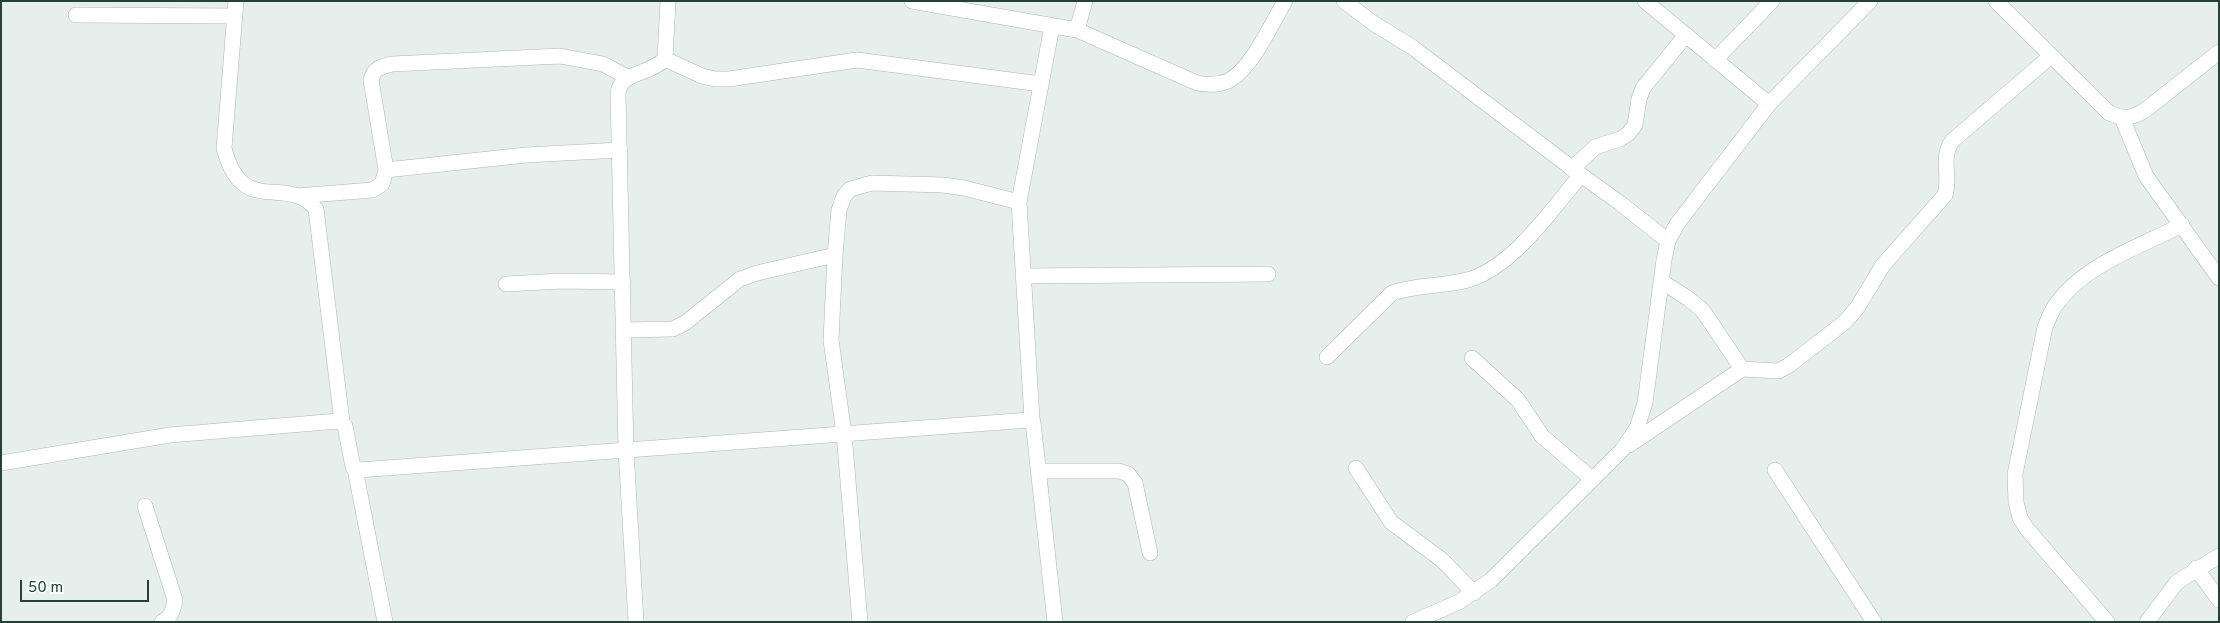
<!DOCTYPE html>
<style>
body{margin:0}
#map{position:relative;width:2220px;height:623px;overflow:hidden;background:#e6efeb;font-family:Overpass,sans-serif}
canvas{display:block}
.frame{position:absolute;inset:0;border:2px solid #24423a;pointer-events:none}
.scale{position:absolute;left:20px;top:580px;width:129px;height:22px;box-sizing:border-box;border:2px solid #24423a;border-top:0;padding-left:6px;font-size:15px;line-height:18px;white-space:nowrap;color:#24423a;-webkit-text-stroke:4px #f7fbf9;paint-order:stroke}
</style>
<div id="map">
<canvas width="2220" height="623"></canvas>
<div class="frame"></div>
<div class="scale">50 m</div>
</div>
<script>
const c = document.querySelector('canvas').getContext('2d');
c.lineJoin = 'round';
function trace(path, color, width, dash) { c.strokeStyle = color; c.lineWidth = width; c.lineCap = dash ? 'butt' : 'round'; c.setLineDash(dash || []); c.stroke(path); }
const street = new Path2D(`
 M 236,1 L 224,148 C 242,219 286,173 316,209 L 342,422
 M 912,1 L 1077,30 L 1197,83 C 1207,85 1218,85 1228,81 C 1251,70 1272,23 1285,1
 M 1344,1 L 1373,23 L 1412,47 L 1581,175 L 1620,203 L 1668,241
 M 1645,1 L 1769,104
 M 1996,1 L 2109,113 C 2123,119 2130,119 2144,111 L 2219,52
 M 76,15 L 235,16
 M 1077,30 L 1085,1
 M 665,59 L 702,76 L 715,79 L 729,79 L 857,60 L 1041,84
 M 1715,60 L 1772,1
 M 2122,118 L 2146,176 L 2219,278
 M 1572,169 L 1595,147 L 1620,139 L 1628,134 L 1635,125 L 1639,99 L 1643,88 L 1686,35
 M 386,170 L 526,155 L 620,150
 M 297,196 L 372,190 L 382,184 L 386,170 L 371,80 C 374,68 380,67 392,64 L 560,56 L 603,64 L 627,77
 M 1023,276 L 1268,274
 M 1661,281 L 1689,299 L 1703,311 L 1742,369
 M 506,284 L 561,281 L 623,282
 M 624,330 L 673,329 L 685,323 L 740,279 L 757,273 L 835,255
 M 1327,357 L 1392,293 C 1417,284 1445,287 1471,279 C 1515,264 1551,210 1581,175
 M 1472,358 L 1518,400 L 1542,436 L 1592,479
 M 1032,420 L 1019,202 L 1052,26
 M 1629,445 L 1742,369 L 1778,371 L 1788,366 L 1845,322 L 1857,308 L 1883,265 L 1945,195 C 1951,175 1940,159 1952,141 L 2051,56
 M 1,463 L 170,435 L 339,421 L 342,422 L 345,426 L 353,467 L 359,470 L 1030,420 L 1033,422 L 1055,622
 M 1356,468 L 1391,522 L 1442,560 L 1474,593
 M 355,469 L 385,622
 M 1775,470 L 1874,622
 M 1038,471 L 1119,471 L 1128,474 L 1135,483 L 1150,553
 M 145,506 L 175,600 C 173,610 172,617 162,622
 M 2196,568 L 2219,600
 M 636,622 L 626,450 L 618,94 C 620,71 648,76 665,59 L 668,1
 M 860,622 L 844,434 L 831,340 L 835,255 L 839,210 L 844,196 L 850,189 L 872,183 L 943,185 L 964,188 L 1019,202
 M 1413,622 L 1459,602 L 1491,580 L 1622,450 L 1637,428 L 1645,403 L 1664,260 L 1668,241 L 1677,224 L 1769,104 L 1870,1
 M 2107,622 L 2027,529 L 2020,518 L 2016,502 L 2015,474 L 2045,327 C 2048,320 2051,312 2055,306 C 2083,265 2139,247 2182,225
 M 2147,622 L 2177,582 L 2219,556`);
trace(street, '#a8b8b2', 16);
trace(street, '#fff', 15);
</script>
